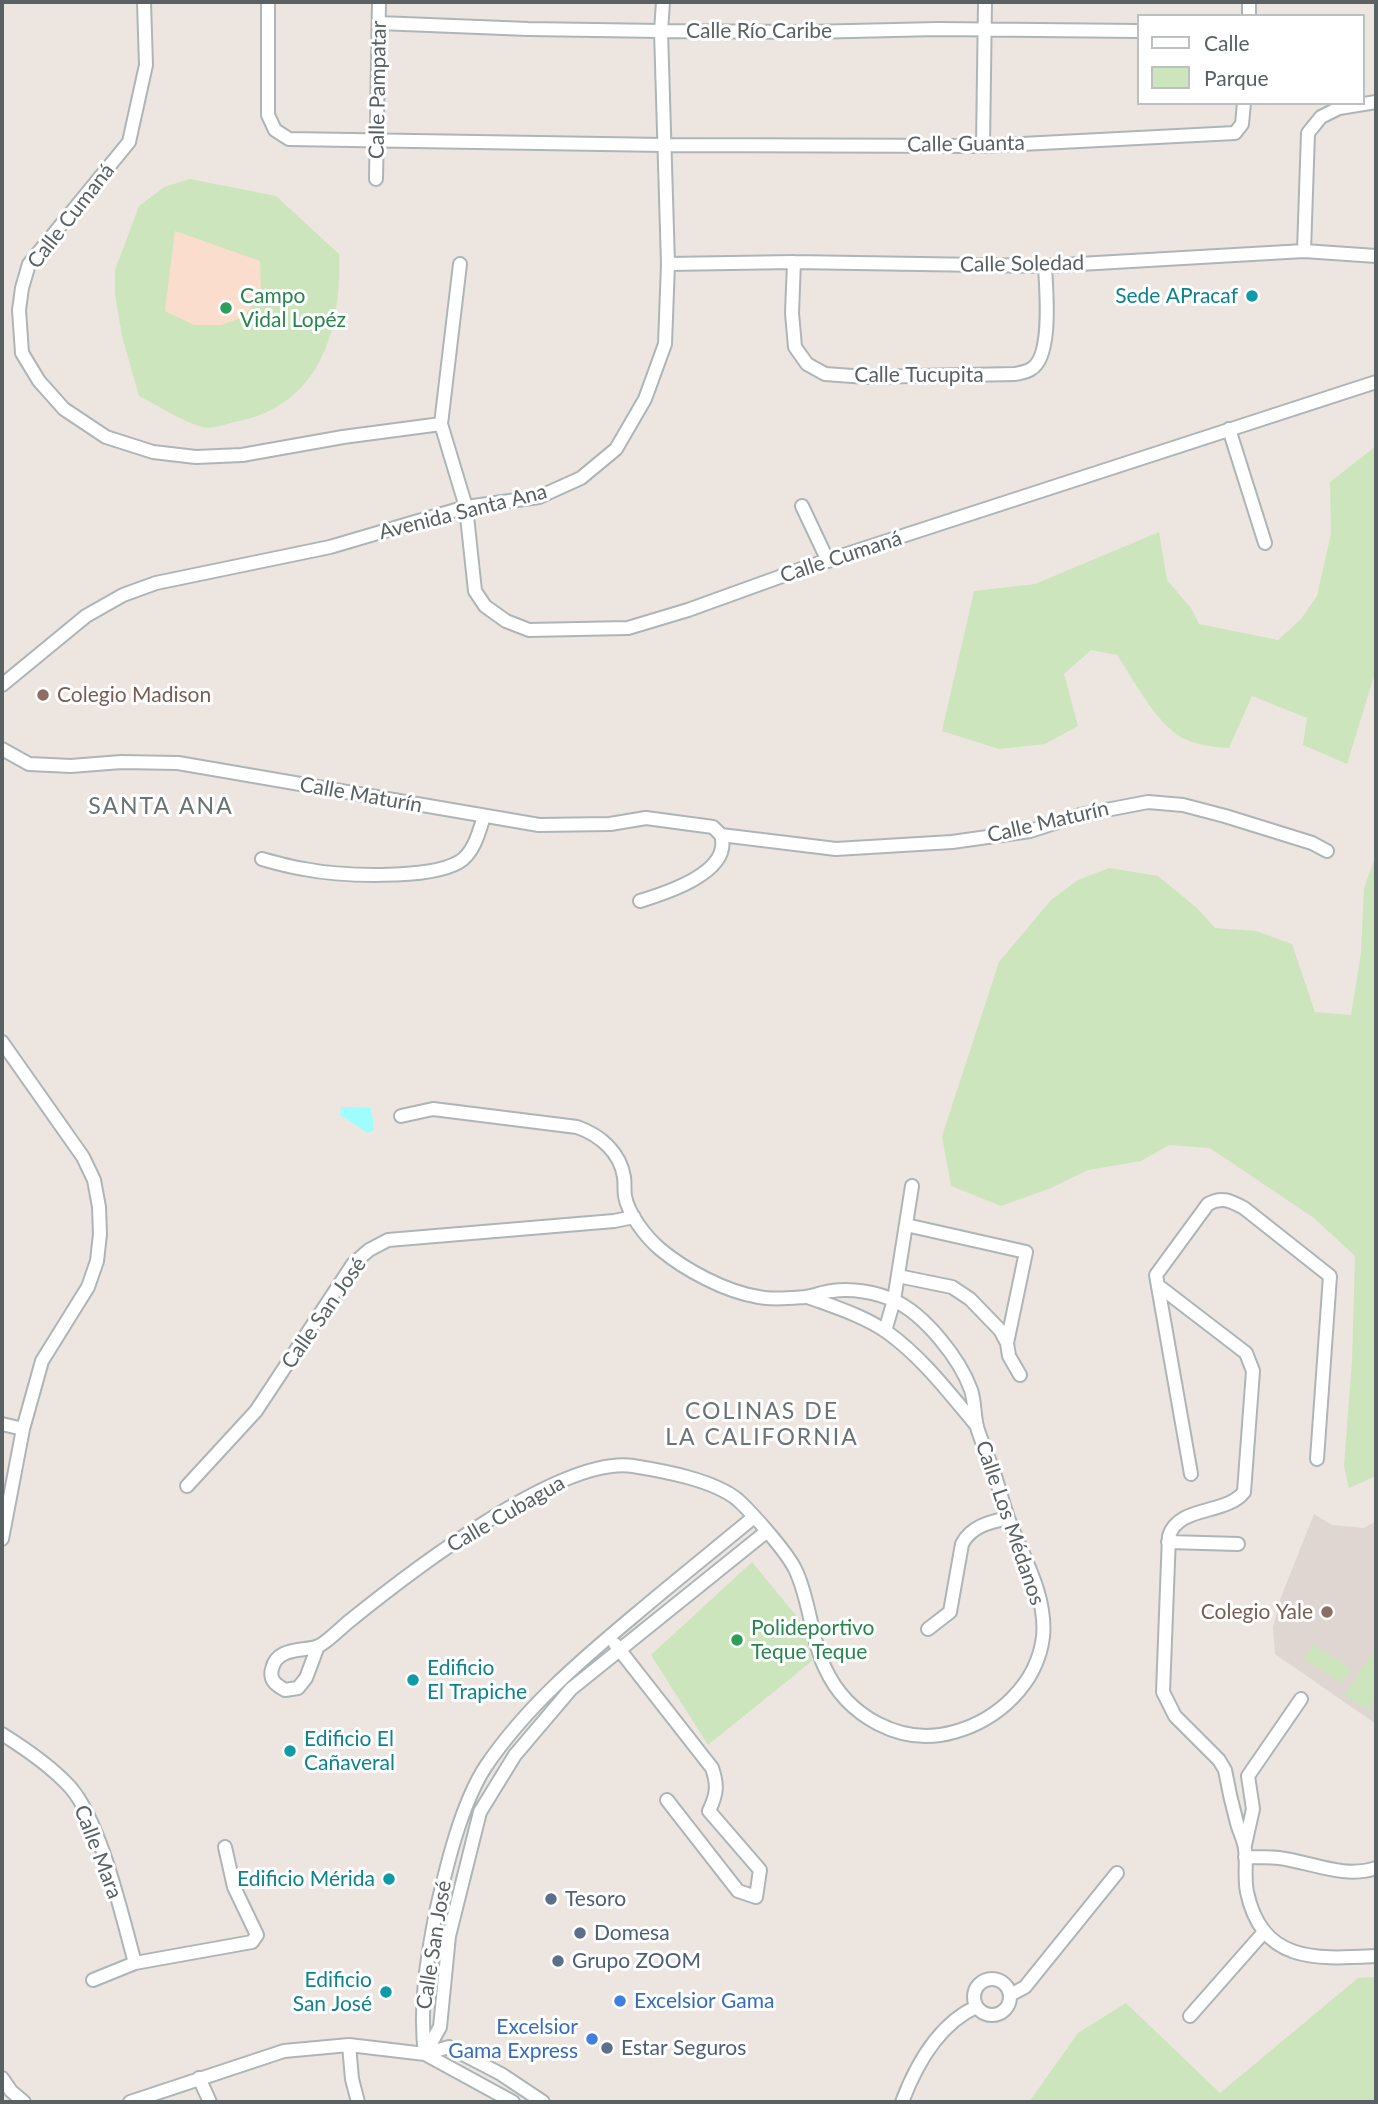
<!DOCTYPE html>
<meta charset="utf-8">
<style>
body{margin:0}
#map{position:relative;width:1378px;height:2104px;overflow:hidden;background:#ede5e0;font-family:Lato,sans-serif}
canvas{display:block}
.frame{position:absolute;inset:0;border:4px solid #596162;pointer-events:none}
.legend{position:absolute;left:1137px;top:14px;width:228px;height:91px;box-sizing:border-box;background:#fff;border:2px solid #bdc0c0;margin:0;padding:9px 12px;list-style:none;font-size:21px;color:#596162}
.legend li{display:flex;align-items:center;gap:14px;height:35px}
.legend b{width:35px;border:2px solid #bdc0c0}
</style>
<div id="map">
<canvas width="1378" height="2104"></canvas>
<div class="frame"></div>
<ul class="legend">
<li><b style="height:9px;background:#fff"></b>Calle</li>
<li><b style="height:19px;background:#cde5bc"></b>Parque</li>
</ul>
</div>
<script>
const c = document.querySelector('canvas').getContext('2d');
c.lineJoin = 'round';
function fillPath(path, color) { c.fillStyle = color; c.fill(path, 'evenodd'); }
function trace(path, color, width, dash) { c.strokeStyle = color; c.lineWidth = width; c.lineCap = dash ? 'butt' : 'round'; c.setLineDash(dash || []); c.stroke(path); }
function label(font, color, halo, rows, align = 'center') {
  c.font = font + ' Lato,sans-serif'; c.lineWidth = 6; c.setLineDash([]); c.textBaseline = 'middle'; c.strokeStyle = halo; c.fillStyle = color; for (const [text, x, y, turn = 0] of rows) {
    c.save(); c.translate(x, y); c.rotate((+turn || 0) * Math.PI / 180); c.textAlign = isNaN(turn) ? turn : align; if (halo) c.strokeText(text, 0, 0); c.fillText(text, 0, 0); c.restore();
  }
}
const education = new Path2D(`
 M 1314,1514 L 1332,1525 L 1364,1528 L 1376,1521 L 1376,1724 L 1275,1654 L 1273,1627 L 1281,1597 Z`);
const green = new Path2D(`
 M 190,179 L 276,196 L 339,254 C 342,328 321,404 239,421 C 228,423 212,430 202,427 C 181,421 159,406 139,396 L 122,336 L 115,294 L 115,270 L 139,206 L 164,187 Z
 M 1376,446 L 1376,670 L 1347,764 L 1303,745 L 1307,718 L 1252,696 L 1229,748 C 1213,747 1195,745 1181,737 C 1155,722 1134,680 1117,655 L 1091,650 L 1064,674 L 1078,726 L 1045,744 L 999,749 L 942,731 L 974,591 L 1035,584 L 1159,532 L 1167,580 L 1191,608 L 1199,624 L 1278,640 L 1301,619 L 1317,596 L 1331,534 L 1330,482 Z
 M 1376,855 L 1376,1476 L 1349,1488 L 1344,1466 L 1352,1361 L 1355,1256 L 1314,1218 L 1210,1148 L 1169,1145 L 1141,1161 L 1088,1170 L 1051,1188 L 1001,1206 L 951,1186 L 942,1136 L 999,962 L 1051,900 L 1078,880 L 1109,868 L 1158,876 L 1197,908 L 1215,928 L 1256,931 L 1292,944 L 1315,1012 L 1351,1015 L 1361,953 L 1364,888 Z
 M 752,1562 L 803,1624 L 812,1661 L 708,1745 L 651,1655 Z
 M 1313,1645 L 1351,1669 L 1342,1683 L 1304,1659 Z
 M 1376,1649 L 1376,1698 L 1368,1710 L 1344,1695 Z
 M 1376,1977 L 1376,2102 L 1029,2102 L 1078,2033 L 1126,2003 L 1220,2093 L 1358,1978 Z`);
const sand = new Path2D(`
 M 175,231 L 260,261 L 261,292 L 244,317 L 221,325 L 194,325 L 165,311 Z`);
const water = new Path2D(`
 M 341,1107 L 371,1108 L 374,1130 L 368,1133 L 340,1115 Z`);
const minor = new Path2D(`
 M 144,2 L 146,65 L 129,142 L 29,264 L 22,288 L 19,310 L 22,353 L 39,381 L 64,409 L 106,437 L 153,452 L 196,457 L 242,455 L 343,437 L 441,424
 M 268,2 L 268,115 L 275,130 L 289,139 L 664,145 L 983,146 L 1235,133 L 1242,124 L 1244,103
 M 1249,16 L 1249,2
 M 379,23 L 528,29 L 661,31 L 807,32 L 938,29 L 1138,31
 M 983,146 L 985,2
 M 376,179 L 379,2
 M 1304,251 L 1308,133 L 1321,117 L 1339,108 L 1376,102
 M 794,262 L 792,313 L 795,347 L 807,364 L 825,374 L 866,377 L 1015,374 C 1019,373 1027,372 1031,369 C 1053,357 1046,288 1045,266
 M 460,264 L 441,424 L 466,507 L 475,591 L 485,606 L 506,621 L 529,630 L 628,628 L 688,610 L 807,567 L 1376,382
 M 668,264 L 794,262 L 1045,266 L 1304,251 L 1376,256
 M 1229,429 L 1265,543
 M 802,506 L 828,561
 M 2,685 L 86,616 L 123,595 L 156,583 L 330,547 L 466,507 L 539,497 L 581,478 L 616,449 L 645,399 L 665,344 L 668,264 L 661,31 L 663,2
 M 2,749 L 29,764 L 71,766 L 121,762 L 178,763 L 539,825 L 610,824 L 646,818 L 713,827 L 721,835 L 836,849 L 952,842 L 1030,831 L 1080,815 L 1148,802 L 1183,805 L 1225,816 L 1312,843 L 1327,851
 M 262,859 C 276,863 290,867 304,869 C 339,876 428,880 459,862 C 474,853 479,832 484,816
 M 640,901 C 666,893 733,872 721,835
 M 2,1042 L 83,1157 L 94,1180 L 99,1207 L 100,1234 L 97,1261 L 88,1287 L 42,1361 L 23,1429 L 2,1539
 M 906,1225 L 1026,1252 L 1007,1343
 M 898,1276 L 952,1287 L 970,1299 L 1000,1330 L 1007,1343 L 1009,1356 L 1020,1375
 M 1160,1287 L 1246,1353 L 1253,1371 L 1244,1492 C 1226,1515 1179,1505 1169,1536 L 1163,1692 L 1175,1716 L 1219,1760 L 1225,1770 C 1228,1787 1232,1805 1237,1823 C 1239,1831 1244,1840 1245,1849 C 1247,1863 1244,1878 1247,1892 C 1262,1964 1318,1959 1376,1956
 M 808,1297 C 835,1307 864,1316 887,1332 C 923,1358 949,1393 977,1426
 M 885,1331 L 894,1300 L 912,1186
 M 2,1424 L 23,1429
 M 1191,1474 L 1156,1275 L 1208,1204 C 1222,1196 1231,1201 1244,1208 L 1330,1276 L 1317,1459
 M 187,1486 L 256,1411 L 353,1264 L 369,1250 L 388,1240 L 614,1221 L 634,1217
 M 1168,1542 L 1238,1544
 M 928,1629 L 950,1612 L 962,1544 C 971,1526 990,1522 1008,1518
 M 615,1644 L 712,1768 C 718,1785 717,1794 709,1811 L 760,1870 L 756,1897 L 738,1891 L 667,1800
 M 318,1646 L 306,1678 L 298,1688 L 285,1690 C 276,1685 269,1680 272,1669 C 277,1646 304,1652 319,1646 C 328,1641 339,1630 347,1623 C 405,1576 560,1455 633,1466 C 664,1471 714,1480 738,1500 C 753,1514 788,1553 796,1571 C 810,1601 811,1639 825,1668 C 847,1716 901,1747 954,1732 C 998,1720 1037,1684 1043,1637 C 1047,1597 1024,1558 1010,1523 C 1003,1505 999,1487 993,1470 C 988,1456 981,1441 977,1427 C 974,1415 975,1402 971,1390 C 960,1359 925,1315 895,1301 C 877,1292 851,1288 832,1291 C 822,1292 814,1296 805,1297 C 791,1298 772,1300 759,1297 C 726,1292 685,1270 660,1249 C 646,1237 628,1214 625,1196 C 624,1190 625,1184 624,1177 C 620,1152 600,1135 577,1127 L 433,1109 L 401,1116
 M 2,1734 C 26,1749 51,1766 70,1787 C 101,1822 122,1916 135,1963
 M 1245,1845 L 1253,1809 L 1248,1776 L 1301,1699
 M 1245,1857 C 1256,1857 1268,1857 1279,1858 C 1311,1862 1344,1879 1376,1868
 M974 1997a18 18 0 1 1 36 0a18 18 0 1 1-36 0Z
 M 93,1980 L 135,1963 L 252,1942 L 257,1935 L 234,1887 L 225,1847
 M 1010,1995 L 1025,1987 L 1033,1977 L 1117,1873
 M 1190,2016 L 1264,1932
 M 349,2045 L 352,2079 L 358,2102
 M 425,2054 C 419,2006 427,1959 436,1912 C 446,1868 461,1804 486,1766 C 526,1707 580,1661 635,1615 C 674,1582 714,1550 754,1517
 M 425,2054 L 440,2027 L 449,1936 L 480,1812 L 515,1755 L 571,1689 L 766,1532
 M 425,2054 L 449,2047 L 501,2074 L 543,2102
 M 2,2078 L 11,2091 L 24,2102
 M 199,2078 L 210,2102
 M 130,2102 L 284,2051 L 349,2045 L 425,2054 L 513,2102
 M 902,2102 C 916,2065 939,2024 976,2007`);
const markers = [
 [1252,296,7,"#0f9aa8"],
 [226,308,7,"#2e9e5b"],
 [43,695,7,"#8d6e63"],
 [1327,1612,7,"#8d6e63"],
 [737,1640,7,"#2e9e5b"],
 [413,1680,7,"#0f9aa8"],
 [290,1751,7,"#0f9aa8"],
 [389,1879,7,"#0f9aa8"],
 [551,1899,7,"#5c6f8a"],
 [580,1933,7,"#5c6f8a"],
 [558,1961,7,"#5c6f8a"],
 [386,1992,7,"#0f9aa8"],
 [620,2001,7,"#3f7fe0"],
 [592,2039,7,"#3f7fe0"],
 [607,2048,7,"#5c6f8a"]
];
const streetNames = [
 ["Calle Río Caribe",759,31],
 ["Calle Pampatar",378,90,-89],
 ["Calle Guanta",966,144,-1],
 ["Calle Cumaná",71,216,-52],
 ["Calle Soledad",1022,264,-1],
 ["Calle Tucupita",919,375],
 ["Avenida Santa Ana",463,512,-14],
 ["Calle Cumaná",841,557,-18],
 ["Calle Maturín",361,795,10],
 ["Calle Maturín",1048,822,-13],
 ["Calle San José",324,1313,-55],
 ["Calle Cubagua",506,1514,-30],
 ["Calle Los Médanos",1010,1523,71],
 ["Calle Mara",98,1852,69],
 ["Calle San José",434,1945,-81]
];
const leisureNames = [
 ["Campo",240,296],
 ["Vidal Lopéz",240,320],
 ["Polideportivo",751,1628],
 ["Teque Teque",751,1652]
];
const cultureNames = [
 ["Sede APracaf",1238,296],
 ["Edificio",427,1668,"left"],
 ["El Trapiche",427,1692,"left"],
 ["Edificio El",304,1739,"left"],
 ["Cañaveral",304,1763,"left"],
 ["Edificio Mérida",375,1879],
 ["Edificio",372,1980],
 ["San José",372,2004]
];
const educationNames = [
 ["Colegio Madison",57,695],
 ["Colegio Yale",1313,1612,"right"]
];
const serviceNames = [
 ["Tesoro",565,1899],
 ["Domesa",594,1933],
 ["Grupo ZOOM",572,1961],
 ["Estar Seguros",621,2048]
];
const shopNames = [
 ["Excelsior Gama",634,2001],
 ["Excelsior",578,2027,"right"],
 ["Gama Express",578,2051,"right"]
];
const neighbourhoodNames = [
 ["SANTA ANA",161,807],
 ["COLINAS DE",762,1412],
 ["LA CALIFORNIA",762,1438]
];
fillPath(education, '#dfd6d1');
fillPath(green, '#cde5bc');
fillPath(sand, '#fbddce');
fillPath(water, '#9efdff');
trace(minor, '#aeb5b7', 16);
trace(minor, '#fff', 12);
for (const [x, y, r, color] of markers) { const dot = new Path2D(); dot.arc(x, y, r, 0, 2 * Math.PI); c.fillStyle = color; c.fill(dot); trace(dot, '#fff', 2.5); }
label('21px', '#596162', '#fff', streetNames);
label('21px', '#27864d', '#fff', leisureNames, 'left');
label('21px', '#0d838f', '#fff', cultureNames, 'right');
label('21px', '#785e54', '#fff', educationNames, 'left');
label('21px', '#4e5e75', '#fff', serviceNames, 'left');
label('21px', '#366cbe', '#fff', shopNames, 'left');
c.letterSpacing = '2px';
label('23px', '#6a7374', '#fff', neighbourhoodNames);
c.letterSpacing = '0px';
</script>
